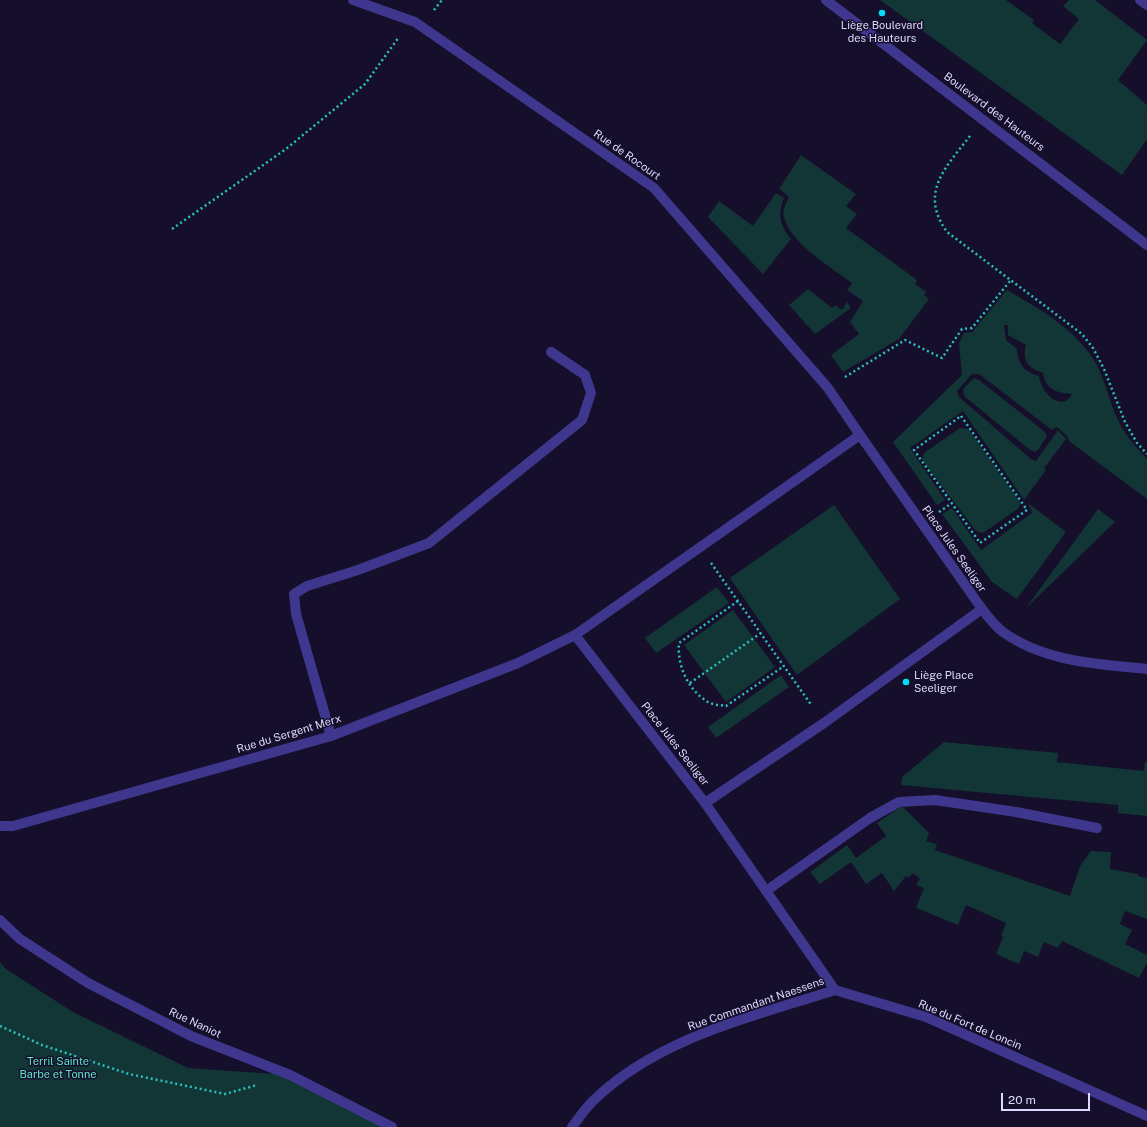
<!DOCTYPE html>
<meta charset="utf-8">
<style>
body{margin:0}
#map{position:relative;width:1147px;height:1127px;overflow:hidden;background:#150f2b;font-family:"Public Sans",sans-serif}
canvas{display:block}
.scale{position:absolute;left:1001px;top:1093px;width:89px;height:18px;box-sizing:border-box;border:2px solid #dfd9ff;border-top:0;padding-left:5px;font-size:12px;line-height:14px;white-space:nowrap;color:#dfd9ff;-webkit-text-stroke:3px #150f2b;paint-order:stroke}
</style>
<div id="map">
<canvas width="1147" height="1127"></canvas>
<div class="scale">20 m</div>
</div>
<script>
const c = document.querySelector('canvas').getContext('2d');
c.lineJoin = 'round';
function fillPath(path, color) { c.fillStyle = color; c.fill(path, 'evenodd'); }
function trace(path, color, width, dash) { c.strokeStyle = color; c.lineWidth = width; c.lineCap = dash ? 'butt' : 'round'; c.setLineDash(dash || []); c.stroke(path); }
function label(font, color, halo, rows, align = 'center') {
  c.font = font + ' "Public Sans",sans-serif'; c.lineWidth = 3; c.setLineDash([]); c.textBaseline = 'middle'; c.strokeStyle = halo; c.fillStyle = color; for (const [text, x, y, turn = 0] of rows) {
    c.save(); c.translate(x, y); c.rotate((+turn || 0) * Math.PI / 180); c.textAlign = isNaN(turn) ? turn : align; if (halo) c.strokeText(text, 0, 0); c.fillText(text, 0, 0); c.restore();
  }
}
const green = new Path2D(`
 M 880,0 L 1006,0 L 1034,20 L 1032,23 L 1060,44 L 1079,19 L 1063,6 L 1069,0 L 1095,0 L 1147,40 L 1118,80 L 1147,105 L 1147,139 L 1122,175 Z
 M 801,155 L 856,194 L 846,206 L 857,214 L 846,228 L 917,280 L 915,284 L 926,292 L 924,295 L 929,299 L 899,339 L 843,372 L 831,355 L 859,334 L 850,322 L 863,301 L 847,290 L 852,283 C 832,268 790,243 784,217 C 782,210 786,203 789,197 L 779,189 Z
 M 776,193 L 784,198 C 777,214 780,226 791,239 L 763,274 L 708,217 L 719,201 L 753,226 Z
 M 808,289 L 832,308 L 835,305 L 842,310 L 847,302 L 851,308 L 815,334 L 789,305 Z
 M 1007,290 C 1039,309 1073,327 1094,360 C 1105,378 1109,401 1118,420 C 1124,434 1136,447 1147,459 L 1147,499 L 1069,441 L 1067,436 L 1057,427 L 1052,430 L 979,374 L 972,374 L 957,391 L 959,397 L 1031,459 L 1036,461 L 1058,430 L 1066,439 L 1044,468 L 1046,470 L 1024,500 L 963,411 L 910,448 L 945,500 L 937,505 L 893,442 L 962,375 L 959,343 L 964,333 L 972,332 ZM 1004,325 L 1008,325 L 1008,335 L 1026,345 C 1022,361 1028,368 1043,373 C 1045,389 1057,393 1072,394 C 1062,413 1041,393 1039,376 C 1024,372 1018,364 1017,349 L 1006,340 Z
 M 974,378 L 979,380 L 1045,432 L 1047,436 L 1038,450 L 1035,452 L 1030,450 L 964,396 L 963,389 Z
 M 960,428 L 968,429 L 1020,502 L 1019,508 L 983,533 L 976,531 L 922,460 L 924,453 Z
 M 1028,503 L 1066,532 L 1017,599 L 992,582 L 942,514 L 952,508 L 981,550 L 1032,513 Z
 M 834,505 L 900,599 L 797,675 L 730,578 Z
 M 1098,509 L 1115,522 L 1026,608 Z
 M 717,587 L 729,603 L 656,653 L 645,638 Z
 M 733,610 L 775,667 L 726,702 L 684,645 Z
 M 781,675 L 789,687 L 716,738 L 708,727 Z
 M 944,742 L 1058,753 L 1057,762 L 1144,771 L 1145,762 L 1147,762 L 1147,816 L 1118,813 L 1118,805 L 901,785 L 902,777 Z
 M 902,806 L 929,833 L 926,841 L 937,844 L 935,850 L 1070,896 L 1080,866 L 1091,851 L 1111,852 L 1110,869 L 1138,874 L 1138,876 L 1147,878 L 1147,919 L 1125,911 L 1120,924 L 1132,930 L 1125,944 L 1147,955 L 1147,963 L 1139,978 L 1062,941 L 1058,948 L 1044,942 L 1038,957 L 1024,951 L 1019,964 L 996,954 L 1003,937 L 1001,936 L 1006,923 L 966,905 L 958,925 L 916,908 L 924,888 L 916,885 L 920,879 L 913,873 L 908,878 L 906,876 L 894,891 L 882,873 L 866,884 L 851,862 L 820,884 L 810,872 L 847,845 L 856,858 L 886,836 L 877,823 Z
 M 0,962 L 6,969 L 73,1012 L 188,1068 L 290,1075 L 392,1127 L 0,1127 Z`);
const path = new Path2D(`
 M 434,10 L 442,0
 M 970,136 C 945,168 919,193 947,232 L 1082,334 L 1093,348 L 1104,369 L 1125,422 L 1137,443 L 1147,454
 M 172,229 L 286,149 L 365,84 L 399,37
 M 845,377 L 905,340 L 942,358 L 962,329 L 972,328 L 1010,281
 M 961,416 L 1027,510 L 980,543 L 914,450 Z
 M 939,512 L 952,503
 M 711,563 L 812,706
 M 738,601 L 679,643 C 677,666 688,690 708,702 C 713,705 720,705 726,706 L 784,666
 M 690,683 L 761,633
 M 0,1026 L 42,1045 L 129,1074 L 225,1094 L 257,1085`);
const service = new Path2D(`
 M 331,736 L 296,614 L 294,594 L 307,586 L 358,570 L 429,543 L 582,420 L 591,393 L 585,375 L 551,352
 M 766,891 L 870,818 L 899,802 L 935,800 L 1016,812 L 1097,828`);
const minor = new Path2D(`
 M 353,0 L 415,22 L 654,188 L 828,388 L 860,435
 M 1140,0 L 1147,5
 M 575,635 L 705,803 L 835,990 L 926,1017 L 1147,1116
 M 705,803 L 824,723 L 982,609
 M 0,826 L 13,826 L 331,736 L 518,663 L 575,635 L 860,435 L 982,609 C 988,617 995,626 1003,632 C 1045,662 1097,664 1147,669
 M 0,920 L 20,939 L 88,983 L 191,1036 L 290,1075 L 392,1127
 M 572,1127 C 579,1118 586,1107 595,1099 C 660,1037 752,1017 835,990`);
const tertiary = new Path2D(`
 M 826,0 L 1147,245`);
const markers = [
 [882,13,4,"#05ddff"],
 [906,682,4,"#05ddff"]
];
const poiNames = [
 ["Liège Boulevard",882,26],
 ["des Hauteurs",882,39],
 ["Liège Place",914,676,"left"],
 ["Seeliger",914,689,"left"]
];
const streetNames = [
 ["Boulevard des Hauteurs",994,112,37],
 ["Rue de Rocourt",627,155,35],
 ["Place Jules Seeliger",954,549,55],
 ["Rue du Sergent Merx",289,734,-17],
 ["Place Jules Seeliger",675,744,52],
 ["Rue Commandant Naessens",756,1004,-19],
 ["Rue Naniot",195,1023,25],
 ["Rue du Fort de Loncin",970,1025,23]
];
const parkNames = [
 ["Terril Sainte",58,1062],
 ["Barbe et Tonne",58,1075]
];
fillPath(green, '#123535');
trace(path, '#29c3bf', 2.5, [2, 3]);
trace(service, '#3e378d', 10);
trace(minor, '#3e378d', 10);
trace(tertiary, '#3e378d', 10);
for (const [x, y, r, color] of markers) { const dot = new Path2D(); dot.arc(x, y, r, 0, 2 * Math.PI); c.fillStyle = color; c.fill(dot); trace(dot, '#150f2b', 1.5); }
label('11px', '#dfd9ff', '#150f2b', poiNames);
label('11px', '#dfd9ff', '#150f2b', streetNames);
label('11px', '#5de7ca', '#150f2b', parkNames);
</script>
